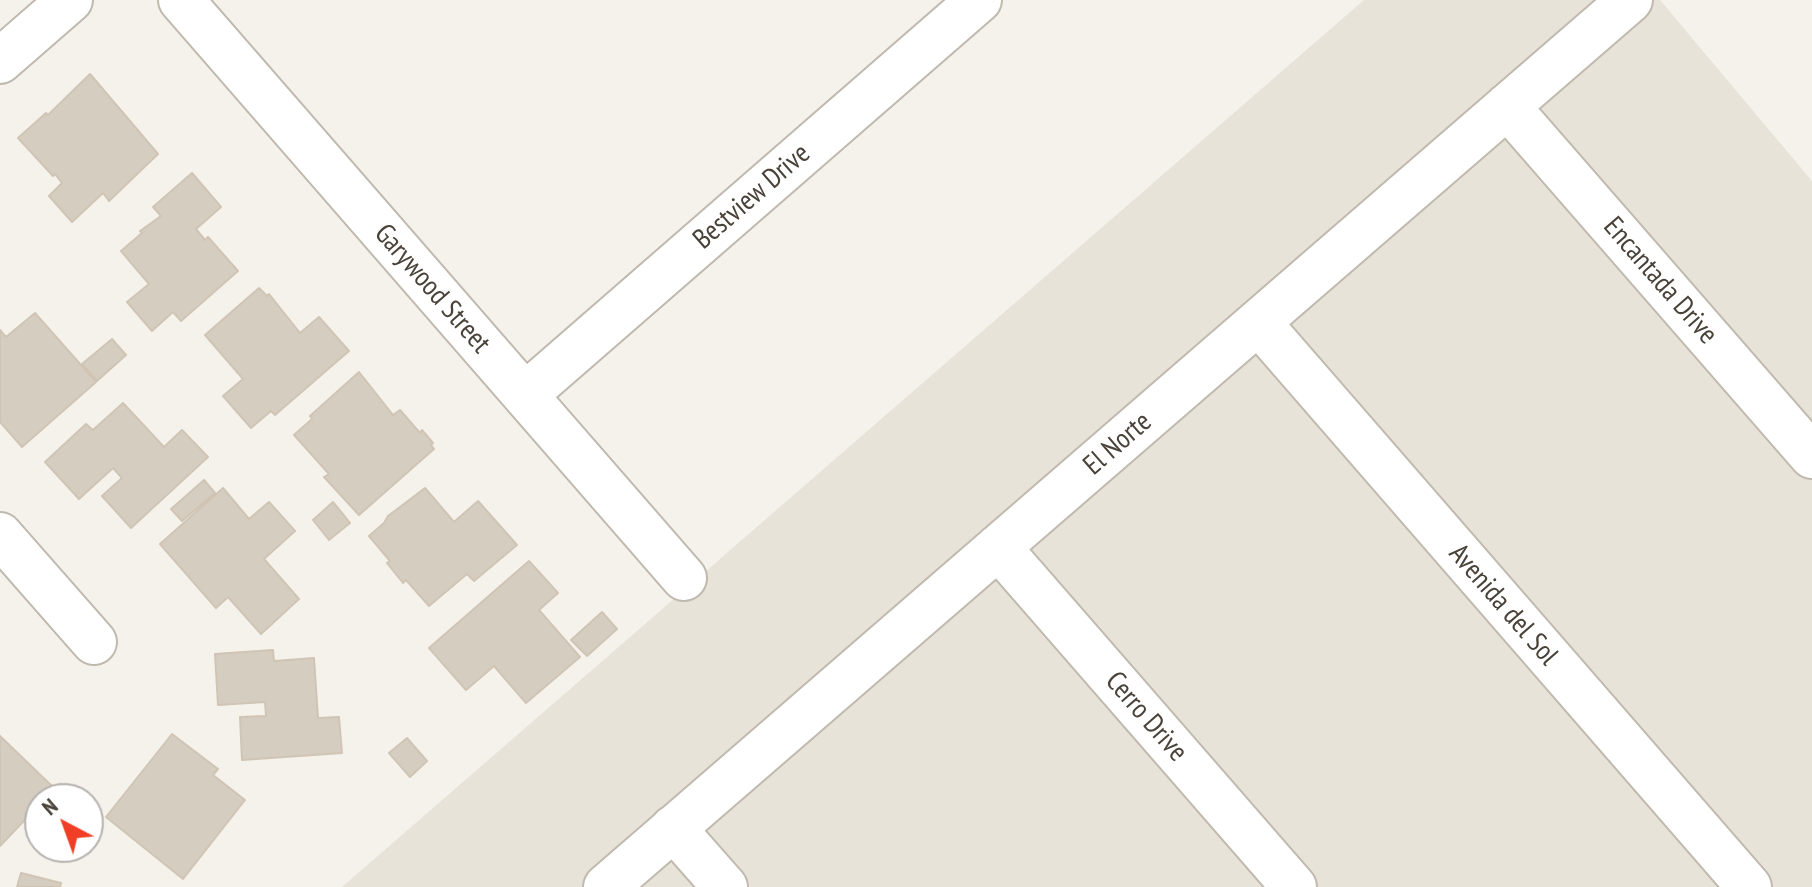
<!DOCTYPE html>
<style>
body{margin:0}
#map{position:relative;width:1812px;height:887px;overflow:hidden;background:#f5f1eb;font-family:"PT Sans Narrow",sans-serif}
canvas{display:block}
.north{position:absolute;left:24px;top:783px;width:80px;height:80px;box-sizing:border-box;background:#fff;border:2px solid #b6b3b0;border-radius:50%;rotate:319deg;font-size:22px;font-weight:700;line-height:32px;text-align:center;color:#494239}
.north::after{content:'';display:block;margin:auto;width:28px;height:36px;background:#f03f26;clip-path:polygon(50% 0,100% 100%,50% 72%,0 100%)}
</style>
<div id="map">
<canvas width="1812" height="887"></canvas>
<div class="north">N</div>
</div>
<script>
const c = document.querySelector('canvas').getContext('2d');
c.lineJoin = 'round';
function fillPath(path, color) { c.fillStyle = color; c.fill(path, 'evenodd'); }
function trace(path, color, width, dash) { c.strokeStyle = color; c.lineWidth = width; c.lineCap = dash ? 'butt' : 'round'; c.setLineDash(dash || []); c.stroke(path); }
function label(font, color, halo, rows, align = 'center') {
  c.font = font + ' "PT Sans Narrow",sans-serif'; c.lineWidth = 8; c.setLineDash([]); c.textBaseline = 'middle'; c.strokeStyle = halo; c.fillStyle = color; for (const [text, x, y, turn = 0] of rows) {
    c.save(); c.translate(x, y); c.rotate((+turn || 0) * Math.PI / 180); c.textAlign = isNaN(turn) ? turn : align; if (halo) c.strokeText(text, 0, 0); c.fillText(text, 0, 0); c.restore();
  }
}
const residential = new Path2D(`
 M 1364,0 L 1660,0 L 1812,181 L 1812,887 L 342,887 Z`);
const building = new Path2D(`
 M 90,74 L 158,154 L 109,201 L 103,193 L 72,222 L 49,196 L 62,183 L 55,174 L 53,176 L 18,138 L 46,113 L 48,115 Z
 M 192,173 L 221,207 L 196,229 L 205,240 L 208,237 L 238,271 L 181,321 L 173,312 L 152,331 L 127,302 L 149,284 L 121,251 L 142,233 L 140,231 L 161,216 L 153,207 Z
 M 259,288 L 267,296 L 269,294 L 300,333 L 319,317 L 349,351 L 275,415 L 271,411 L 251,428 L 223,396 L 243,379 L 205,335 Z
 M 35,313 L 96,382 L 22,447 L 0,422 L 0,330 L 6,337 Z
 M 112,339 L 126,355 L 97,381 L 82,364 Z
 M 359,372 L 393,415 L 400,410 L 420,433 L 422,430 L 433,443 L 431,445 L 434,449 L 359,515 L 324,477 L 329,474 L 294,435 L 312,419 L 310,416 Z
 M 123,403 L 164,447 L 182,430 L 208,457 L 131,528 L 102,496 L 122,478 L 113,468 L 79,499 L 45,462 L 86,424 L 93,430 Z
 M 204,480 L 215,493 L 182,521 L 171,509 Z
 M 223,488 L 249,519 L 269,502 L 295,531 L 264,559 L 299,599 L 261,634 L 228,597 L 216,608 L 160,544 Z
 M 425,488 L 454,522 L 478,501 L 517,545 L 474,581 L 467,574 L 429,606 L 406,580 L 403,583 L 387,563 L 390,561 L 369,536 L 384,523 L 388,516 Z
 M 333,502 L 350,523 L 329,540 L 313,520 Z
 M 529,561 L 558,593 L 539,610 L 580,657 L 526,703 L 494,666 L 466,690 L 429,648 Z
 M 602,612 L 617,629 L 587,656 L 571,640 Z
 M 273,650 L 274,661 L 314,658 L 318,718 L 339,717 L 342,753 L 242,760 L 240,717 L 266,716 L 265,702 L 218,705 L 215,654 Z
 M 172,734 L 218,769 L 213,775 L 245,800 L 183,879 L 106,817 Z
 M 0,736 L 55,789 L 45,799 L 40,799 L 40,804 L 0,846 Z
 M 407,738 L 427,761 L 410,777 L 389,753 Z
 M 21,873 L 61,883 L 60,887 L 17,887 Z`);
const minor = new Path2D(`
 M 181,0 L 684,578
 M 0,61 L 70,0
 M 1507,106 L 1812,456
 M 1258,322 L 1749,887
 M 525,395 L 979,0
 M 0,535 L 94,642
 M 998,547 L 1294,887
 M 673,828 L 725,887
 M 606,887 L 1630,0`);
const streetNames = [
 ["Bestview Drive",752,197,-41],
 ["Encantada Drive",1660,281,49],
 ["Garywood Street",432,289,49],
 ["El Norte",1118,444,-41],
 ["Avenida del Sol",1503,605,49],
 ["Cerro Drive",1146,717,49]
];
fillPath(residential, '#e8e3d9');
fillPath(building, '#d6cdc1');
trace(building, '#d0c5b4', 2);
trace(minor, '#c0b9ae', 48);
trace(minor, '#fff', 44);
label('28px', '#494239', '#fff', streetNames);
</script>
